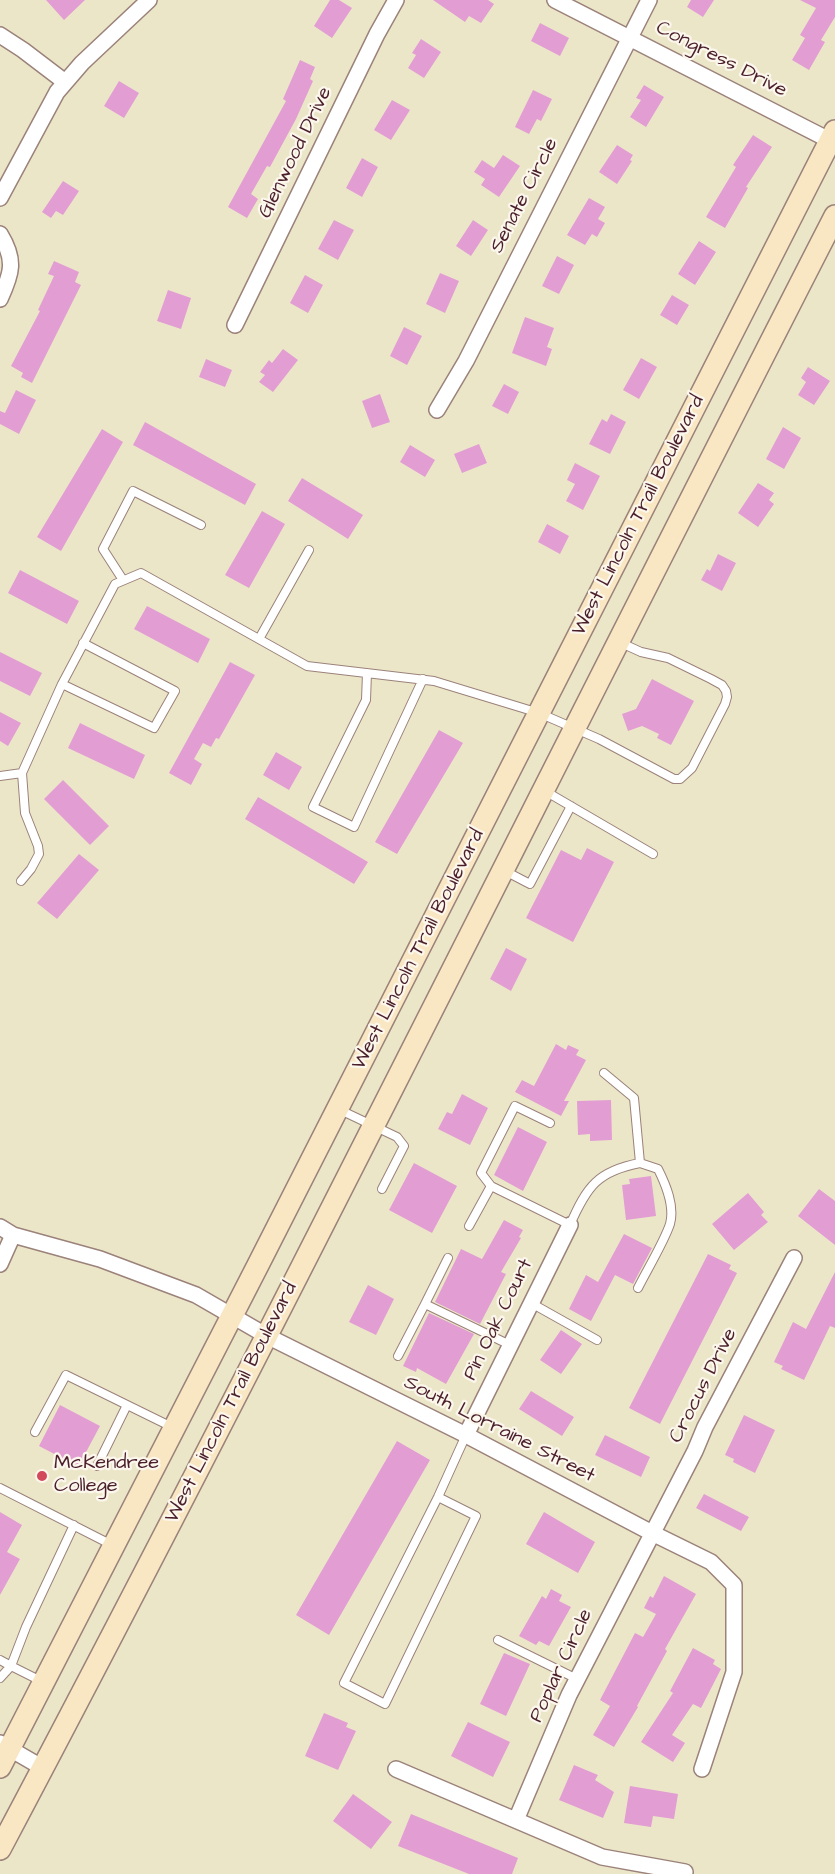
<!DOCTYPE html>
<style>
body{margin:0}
canvas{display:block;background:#ece6c9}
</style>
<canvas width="835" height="1874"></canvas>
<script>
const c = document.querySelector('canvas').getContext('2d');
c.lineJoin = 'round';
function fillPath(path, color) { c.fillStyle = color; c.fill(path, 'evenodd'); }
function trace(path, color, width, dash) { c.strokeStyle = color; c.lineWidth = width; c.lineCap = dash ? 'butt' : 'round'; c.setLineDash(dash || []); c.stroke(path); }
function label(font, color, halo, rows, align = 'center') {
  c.font = font + ' "Architects Daughter",sans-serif'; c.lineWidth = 4.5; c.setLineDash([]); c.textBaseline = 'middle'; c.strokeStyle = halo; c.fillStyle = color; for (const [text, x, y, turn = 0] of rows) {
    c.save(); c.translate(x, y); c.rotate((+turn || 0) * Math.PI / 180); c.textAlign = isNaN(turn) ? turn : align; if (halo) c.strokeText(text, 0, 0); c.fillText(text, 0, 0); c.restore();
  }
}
const building = new Path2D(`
 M 46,0 L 85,0 L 64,20 Z
 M 330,0 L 339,0 L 352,8 L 332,38 L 314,26 Z
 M 433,0 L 488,0 L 494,4 L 481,23 L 469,16 L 465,22 Z
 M 691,0 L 714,0 L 703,17 L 687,7 Z
 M 800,0 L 835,0 L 835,17 L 821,40 L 825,42 L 809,70 L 792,60 L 805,38 L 800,35 L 816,8 Z
 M 540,23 L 569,38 L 560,56 L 531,41 Z
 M 421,39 L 441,52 L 424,78 L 408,68 L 416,55 L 412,53 Z
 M 300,60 L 315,67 L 310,79 L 313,81 L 296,119 L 270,167 L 267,166 L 251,194 L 258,199 L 247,218 L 228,207 L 286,101 L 283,99 Z
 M 119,81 L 139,93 L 124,118 L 104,106 Z
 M 644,85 L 664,97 L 646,127 L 630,117 L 641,100 L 636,98 Z
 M 533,90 L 552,99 L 541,121 L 537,119 L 529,134 L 515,127 Z
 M 392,100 L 410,110 L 391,140 L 374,130 Z
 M 753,135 L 772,147 L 746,187 L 748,188 L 725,228 L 706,217 L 736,167 L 733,165 Z
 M 617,145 L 633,155 L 630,160 L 632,161 L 617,184 L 599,172 Z
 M 503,155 L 520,166 L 499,197 L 481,185 L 485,179 L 474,172 L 482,160 L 494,168 Z
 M 362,158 L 378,167 L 362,197 L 346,188 Z
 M 63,181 L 79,191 L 63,215 L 56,211 L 51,218 L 42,212 Z
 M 589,198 L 605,207 L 598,219 L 605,223 L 597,237 L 592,234 L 585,245 L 567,235 Z
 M 334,220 L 354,230 L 338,260 L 318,249 Z
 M 473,220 L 488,230 L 471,256 L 456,246 Z
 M 699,241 L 716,252 L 695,285 L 678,274 Z
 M 557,256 L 574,265 L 559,294 L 542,286 Z
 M 54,261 L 79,272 L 75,282 L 81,285 L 32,383 L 21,377 L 23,373 L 11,366 L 40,311 L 38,310 L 54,276 L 48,274 Z
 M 440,273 L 459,281 L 445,313 L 426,304 Z
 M 305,275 L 323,285 L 308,313 L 290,303 Z
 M 168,290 L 191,298 L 181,329 L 157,321 Z
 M 672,295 L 689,305 L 677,325 L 660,315 Z
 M 525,317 L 554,328 L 547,347 L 552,349 L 546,366 L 512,353 Z
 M 404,327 L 422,336 L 407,365 L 390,356 Z
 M 283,349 L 298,360 L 273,392 L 259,382 L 265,375 L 260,372 L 269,360 L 272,363 Z
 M 641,358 L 657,367 L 639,399 L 623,390 Z
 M 206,359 L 232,370 L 225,387 L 199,377 Z
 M 808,367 L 830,381 L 814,405 L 798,395 L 806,382 L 801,378 Z
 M 504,384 L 519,392 L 508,414 L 492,406 Z
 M 16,390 L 36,400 L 19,434 L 0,424 L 0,411 L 5,413 Z
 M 380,394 L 390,422 L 372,428 L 362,401 Z
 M 611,414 L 626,422 L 610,454 L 589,444 L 602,419 L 607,422 Z
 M 145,422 L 256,484 L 245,505 L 133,445 Z
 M 783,427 L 801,438 L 784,469 L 766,459 Z
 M 102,429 L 123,442 L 61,551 L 37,537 Z
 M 479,444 L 487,463 L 462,473 L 454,454 Z
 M 410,445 L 435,460 L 425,477 L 400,462 Z
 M 575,463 L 600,476 L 583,510 L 566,501 L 575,484 L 567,480 Z
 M 302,478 L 363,515 L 348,539 L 288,501 Z
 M 758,483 L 774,493 L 769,500 L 774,504 L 758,527 L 738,513 Z
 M 262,511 L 285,524 L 249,588 L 225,575 Z
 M 547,524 L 569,536 L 560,554 L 538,542 Z
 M 718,554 L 736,563 L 722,591 L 701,580 L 707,569 L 710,571 Z
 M 20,570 L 79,601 L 67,624 L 8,593 Z
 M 147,606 L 210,639 L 198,663 L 134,629 Z
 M 0,652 L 42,673 L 30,696 L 0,681 Z
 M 230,662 L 255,675 L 219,739 L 216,738 L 211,747 L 203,743 L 194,759 L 202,764 L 191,785 L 169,773 Z
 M 652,679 L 694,701 L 671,745 L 657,738 L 659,734 L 642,726 L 628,731 L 622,714 L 636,709 Z
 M 0,712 L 21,723 L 8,746 L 0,741 Z
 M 80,723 L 145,755 L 134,779 L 68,748 Z
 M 439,730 L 463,743 L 397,854 L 375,842 Z
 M 276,752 L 302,767 L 289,790 L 263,775 Z
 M 63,780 L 109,826 L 90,845 L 44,799 Z
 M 258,797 L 368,862 L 354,884 L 245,819 Z
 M 587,848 L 614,862 L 573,942 L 526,918 L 561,850 L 581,860 Z
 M 79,854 L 99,870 L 57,919 L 37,903 Z
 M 506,948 L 527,959 L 511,991 L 490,979 Z
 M 556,1044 L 566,1050 L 568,1045 L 579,1050 L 576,1055 L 586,1060 L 564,1101 L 569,1101 L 561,1116 L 515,1092 L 522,1080 L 534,1086 Z
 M 462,1094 L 488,1108 L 470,1145 L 438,1129 L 447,1112 L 452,1114 Z
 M 611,1100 L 612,1140 L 590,1141 L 590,1134 L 578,1135 L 577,1101 Z
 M 518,1127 L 547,1142 L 523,1191 L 494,1175 Z
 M 414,1163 L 457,1186 L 432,1233 L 389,1210 Z
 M 651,1176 L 656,1216 L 626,1220 L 622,1185 L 630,1184 L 629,1179 Z
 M 819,1189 L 835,1201 L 835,1245 L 798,1216 Z
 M 748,1193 L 764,1212 L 761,1215 L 768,1222 L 734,1250 L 712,1224 Z
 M 504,1220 L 523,1230 L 519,1237 L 521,1238 L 501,1272 L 506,1274 L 480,1324 L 435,1302 L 461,1249 L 482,1259 Z
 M 624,1234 L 652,1248 L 633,1284 L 615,1275 L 591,1321 L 569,1309 L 586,1275 L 598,1282 Z
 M 708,1254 L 731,1265 L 729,1269 L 737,1273 L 660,1424 L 629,1408 Z
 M 835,1272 L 835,1328 L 830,1326 L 804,1380 L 781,1369 L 783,1366 L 774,1362 L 793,1322 L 806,1329 Z
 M 368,1285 L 394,1299 L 376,1335 L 349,1322 Z
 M 429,1313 L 474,1334 L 446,1384 L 417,1368 L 416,1372 L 403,1366 Z
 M 561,1330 L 582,1344 L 561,1374 L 540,1360 Z
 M 531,1391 L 574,1417 L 562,1436 L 519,1409 Z
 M 60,1405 L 100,1426 L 85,1454 L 92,1457 L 85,1470 L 39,1446 Z
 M 744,1415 L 775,1430 L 755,1473 L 733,1462 L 734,1459 L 725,1455 Z
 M 605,1435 L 650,1457 L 641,1477 L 595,1455 Z
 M 397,1441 L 430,1460 L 329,1635 L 296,1615 Z
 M 704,1494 L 749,1517 L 741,1531 L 696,1508 Z
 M 0,1512 L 22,1525 L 7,1552 L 20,1559 L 0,1595 Z
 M 544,1512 L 595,1542 L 578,1573 L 526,1544 Z
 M 664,1576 L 696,1594 L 665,1649 L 667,1651 L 637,1706 L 638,1707 L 614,1747 L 593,1735 L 610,1706 L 600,1700 L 635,1633 L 643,1637 L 656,1614 L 644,1608 L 650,1596 L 653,1598 Z
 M 551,1589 L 562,1595 L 559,1601 L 571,1607 L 549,1646 L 539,1641 L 536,1645 L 519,1636 L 542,1596 L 546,1599 Z
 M 693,1648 L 715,1660 L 713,1664 L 721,1669 L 701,1708 L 693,1704 L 672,1735 L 685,1743 L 673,1762 L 641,1742 L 673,1693 L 670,1691 Z
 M 504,1653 L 530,1664 L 506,1716 L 480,1704 Z
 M 324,1713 L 348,1723 L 346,1727 L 356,1731 L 338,1770 L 305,1756 Z
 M 468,1722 L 510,1742 L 493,1777 L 451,1756 Z
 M 574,1765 L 598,1775 L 595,1780 L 614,1792 L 603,1818 L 559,1800 Z
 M 630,1786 L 678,1794 L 674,1819 L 653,1816 L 651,1827 L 624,1823 Z
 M 353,1794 L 392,1822 L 371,1849 L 333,1821 Z
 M 411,1814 L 518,1858 L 512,1874 L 469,1874 L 398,1846 Z`);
const lane = new Path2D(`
 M 123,580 L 103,549 L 133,491 L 201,525
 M 259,639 L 309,550
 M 367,673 L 366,700 L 313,807 L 354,827 L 423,679
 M 62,684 L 154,728 L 175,691 L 83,643
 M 0,776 L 22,773
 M 545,791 L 653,854
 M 505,871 L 530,884 L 571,806
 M 21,881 L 31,869 L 39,854 L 38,846 L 25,813 L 22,773 L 62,684 L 115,584 L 141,573 L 307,666 L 434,681 L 539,713 L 599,739 L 674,779 L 680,779 L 692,768 L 725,704 L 727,697 L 726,691 L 722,685 L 711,679 L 668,658 L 641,652 L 619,642
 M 338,1109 L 397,1137 L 404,1146 L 382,1189
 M 491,1186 L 481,1173 L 515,1106 L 550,1123
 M 469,1226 L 491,1186 L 570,1225 C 587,1186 598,1171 640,1163 L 634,1098 L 604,1073
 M 638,1288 C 647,1270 664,1242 670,1224 C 675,1206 666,1185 658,1169 L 640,1163
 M 531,1303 L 597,1340
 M 425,1304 L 448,1258
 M 398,1356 L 425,1304 L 510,1345
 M 35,1432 L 66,1375 L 172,1427
 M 97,1466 L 127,1405
 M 0,1488 L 112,1545
 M 438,1497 L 476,1516 L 385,1704 L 344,1683 L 438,1497 L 466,1435
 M 498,1640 L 577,1679
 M 0,1660 L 11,1666 L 26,1627 L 74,1525
 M 0,1678 L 11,1666 L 43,1682`);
const street = new Path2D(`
 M 555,0 L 835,143
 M 0,35 L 23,50 L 65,82
 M 0,198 L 57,92 L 82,63 L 149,0
 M 0,234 C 16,260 12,273 0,299
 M 235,325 L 377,34 L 396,0
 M 437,410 L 466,361 L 649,0
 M 0,1227 L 13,1235 L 100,1259 L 196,1295 L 267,1336 L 466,1435 L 652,1533 L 711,1562 L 734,1585 L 734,1672 L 702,1769
 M 0,1264 L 13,1235
 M 466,1435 L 570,1225
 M 0,1743 L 43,1768
 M 396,1769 L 602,1857 L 685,1872
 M 516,1820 L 569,1695 L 695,1451 L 705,1427 L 794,1258`);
const secondary = new Path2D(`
 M 0,1767 L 257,1267 L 835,131
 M 0,1849 C 286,1309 556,760 835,216`);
const markers = [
 [42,1476,6,"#d1495b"]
];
const streetNames = [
 ["Congress Drive",721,60,27],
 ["Glenwood Drive",296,153,-64],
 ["Senate Circle",525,196,-63],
 ["West Lincoln Trail Boulevard",639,516,-63],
 ["West Lincoln Trail Boulevard",419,950,-63],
 ["Pin Oak Court",499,1320,-64],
 ["Crocus Drive",704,1386,-63],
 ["West Lincoln Trail Boulevard",232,1403,-63],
 ["South Lorraine Street",499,1430,27],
 ["Poplar Circle",562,1666,-65]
];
const poiNames = [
 ["McKendree",54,1464],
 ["College",54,1487]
];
fillPath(building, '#e29ed3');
trace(lane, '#9b827a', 10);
trace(street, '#9b827a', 18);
trace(secondary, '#9b827a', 24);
trace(lane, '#fff', 8);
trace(street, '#fff', 15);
trace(secondary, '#f9e7c3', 21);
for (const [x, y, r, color] of markers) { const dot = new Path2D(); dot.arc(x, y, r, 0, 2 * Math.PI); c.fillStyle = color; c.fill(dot); trace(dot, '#fbf7ec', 2); }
label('20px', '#4a1f2b', '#fbf7ec', streetNames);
label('20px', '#4a1f2b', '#fbf7ec', poiNames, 'left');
</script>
